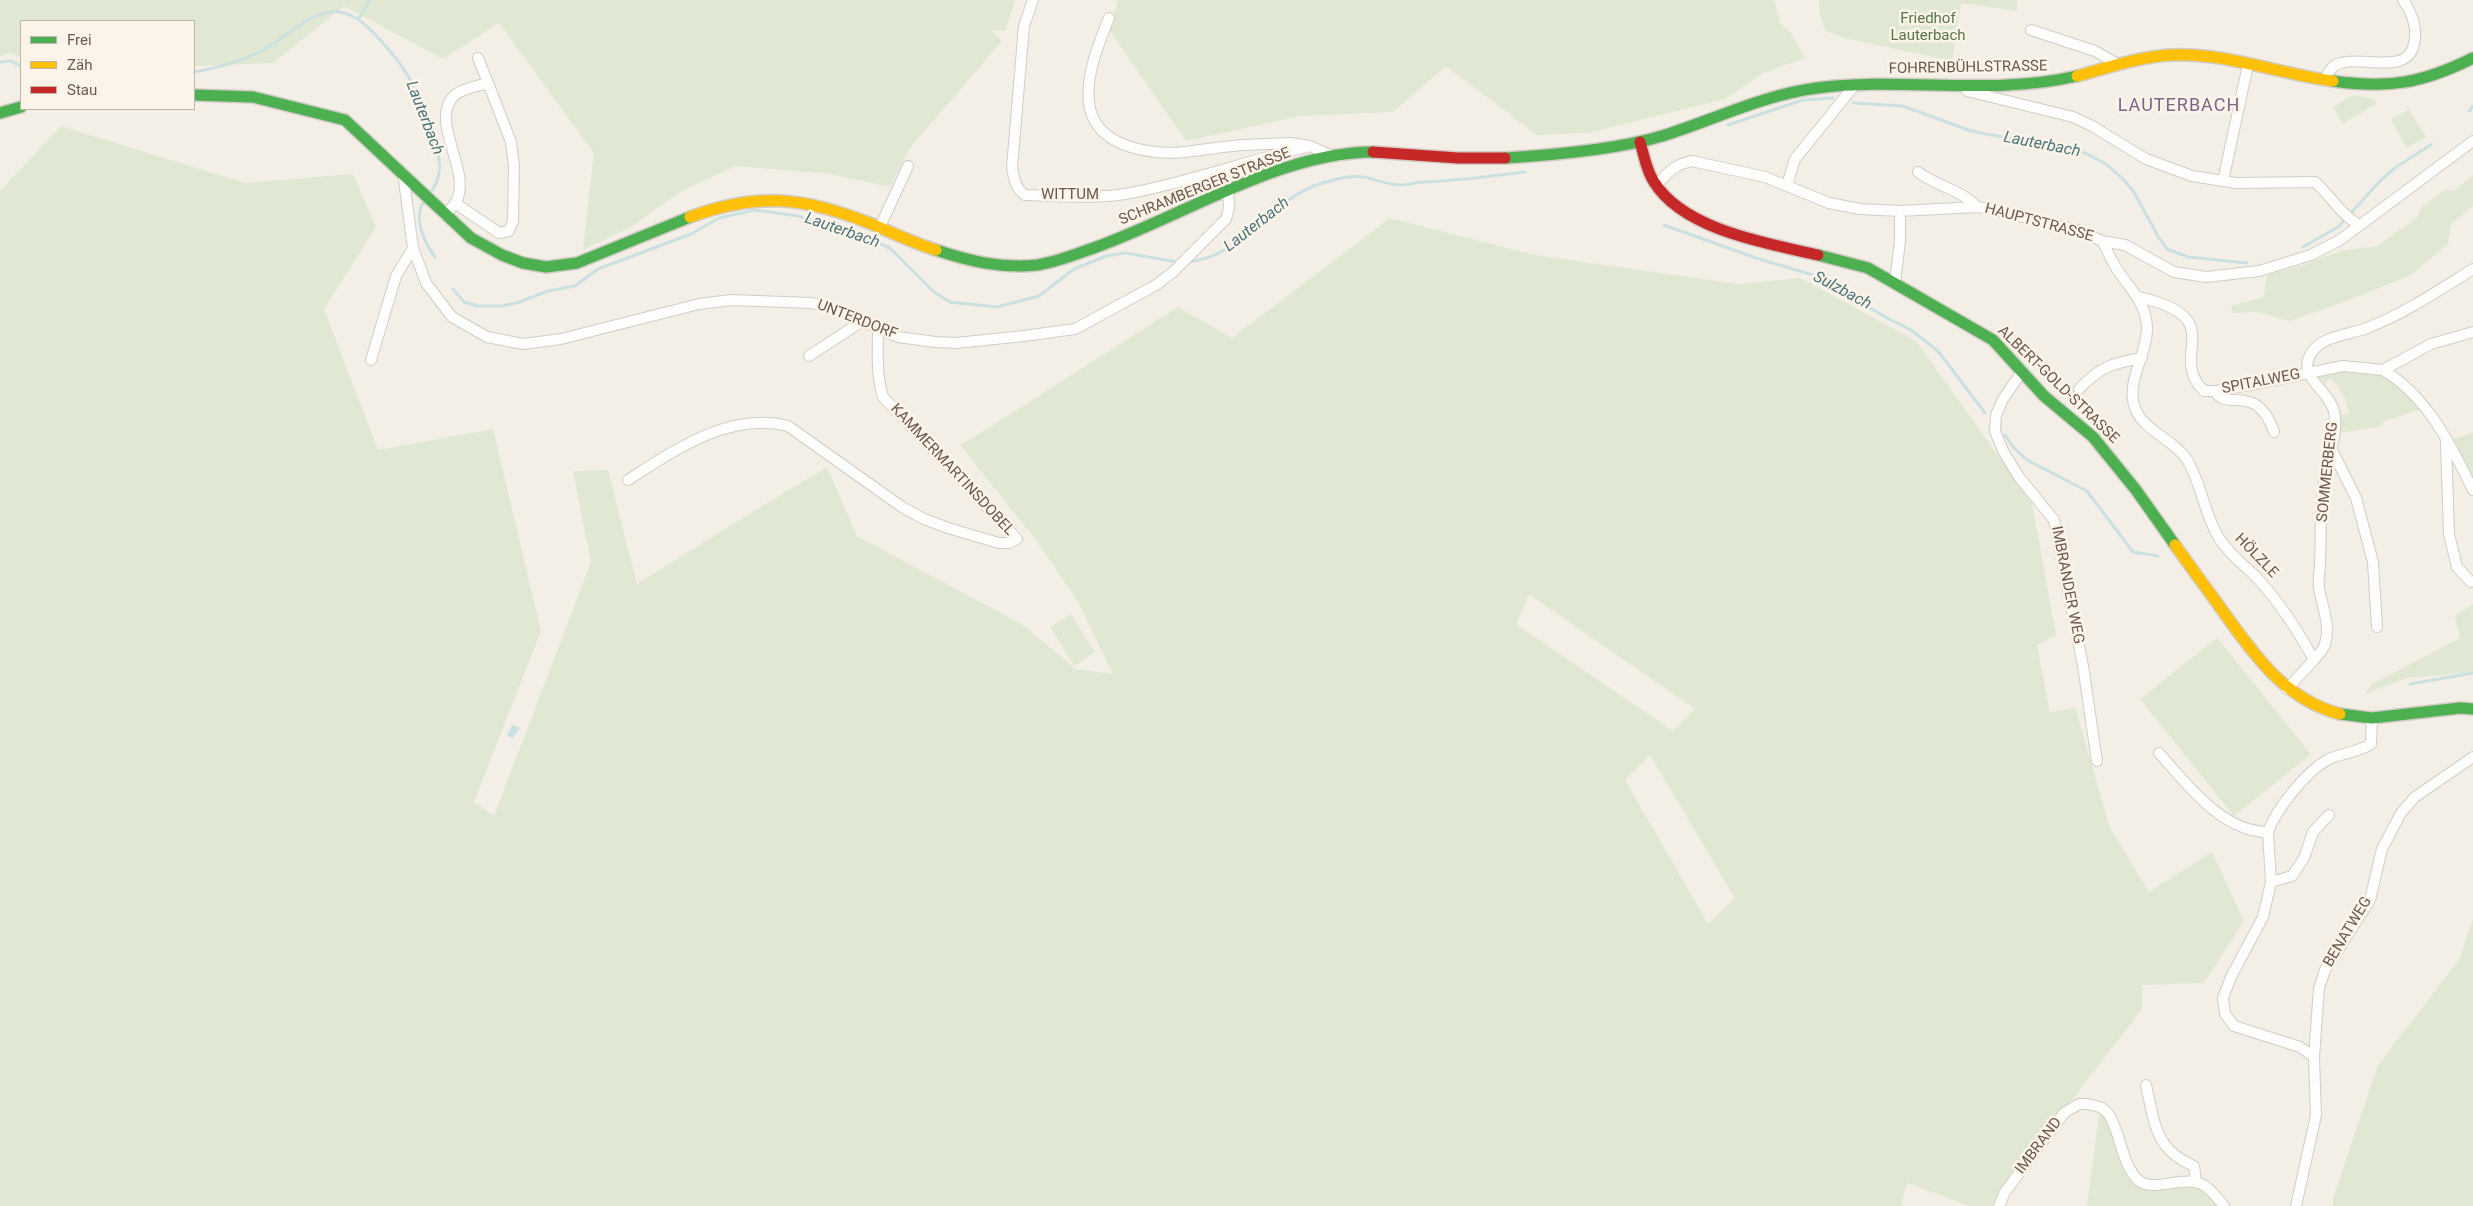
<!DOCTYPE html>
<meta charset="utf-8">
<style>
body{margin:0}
#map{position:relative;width:2473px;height:1206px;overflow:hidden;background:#f3efe7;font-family:Roboto,sans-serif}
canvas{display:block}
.legend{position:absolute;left:20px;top:20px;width:175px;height:90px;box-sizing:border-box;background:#fcf4e8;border:1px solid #c2b6aa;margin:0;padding:6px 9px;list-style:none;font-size:15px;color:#6c584c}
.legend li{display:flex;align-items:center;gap:10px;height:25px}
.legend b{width:25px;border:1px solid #c2b6aa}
</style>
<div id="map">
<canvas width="2473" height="1206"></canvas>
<ul class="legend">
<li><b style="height:6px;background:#4caf50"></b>Frei</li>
<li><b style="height:6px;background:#ffc107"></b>Zäh</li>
<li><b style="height:6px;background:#c62828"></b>Stau</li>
</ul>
</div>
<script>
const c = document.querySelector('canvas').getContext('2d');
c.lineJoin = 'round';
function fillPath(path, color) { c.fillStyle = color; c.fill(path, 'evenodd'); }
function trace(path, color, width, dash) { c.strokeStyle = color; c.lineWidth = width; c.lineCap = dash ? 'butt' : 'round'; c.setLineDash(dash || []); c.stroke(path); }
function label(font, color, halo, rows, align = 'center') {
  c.font = font + ' Roboto,sans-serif'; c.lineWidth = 5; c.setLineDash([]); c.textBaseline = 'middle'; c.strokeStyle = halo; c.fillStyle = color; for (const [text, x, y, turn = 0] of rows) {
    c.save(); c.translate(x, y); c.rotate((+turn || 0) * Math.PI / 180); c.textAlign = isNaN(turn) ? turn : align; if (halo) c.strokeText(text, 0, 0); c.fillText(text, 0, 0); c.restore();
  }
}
const green = new Path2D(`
 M 0,0 L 1007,0 L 1015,1 L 1005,31 L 991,30 L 1002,41 L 909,149 L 890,187 L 830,174 L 735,166 L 680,192 L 631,227 L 583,250 L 594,153 L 499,23 L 443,59 L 344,6 L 273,63 L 194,66 L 194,21 L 21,21 L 21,57 L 9,53 L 0,56 Z
 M 1118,0 L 1774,0 L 1780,23 L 1791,33 L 1805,58 L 1763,73 L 1725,99 L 1588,133 L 1537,135 L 1446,66 L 1393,112 L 1300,116 L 1186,141 L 1110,31 Z
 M 1819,0 L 2017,0 L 2017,11 L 1961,3 L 1952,61 L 1845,38 L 1825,31 L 1820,15 Z
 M 2353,95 L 2374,99 L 2376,104 L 2343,124 L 2333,107 Z
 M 2409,109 L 2426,137 L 2407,148 L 2391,120 Z
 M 61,126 L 245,183 L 353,174 L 376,227 L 324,309 L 378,450 L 493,429 L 541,631 L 474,802 L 494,816 L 591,562 L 573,471 L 608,470 L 637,584 L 762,506 L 827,467 L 857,536 L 1023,625 L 1076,669 L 1113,674 L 1077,600 L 1036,540 L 960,445 L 987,429 L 1178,307 L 1232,338 L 1390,218 L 1534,255 L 1738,284 L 1800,278 L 1916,341 L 2032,503 L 2056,635 L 2037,645 L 2050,713 L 2075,707 L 2110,828 L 2149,892 L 2212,852 L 2244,921 L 2204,983 L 2142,985 L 2142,1009 L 2058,1118 L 1999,1206 L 1970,1206 L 1907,1183 L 1901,1206 L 0,1206 L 0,191 ZM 1529,595 L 1530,595 L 1695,709 L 1673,731 L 1516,624 ZM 1650,755 L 1735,898 L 1708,924 L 1625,780 Z
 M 2473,175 L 2473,206 L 2451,224 L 2448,244 L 2411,275 L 2347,301 L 2289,321 L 2257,312 L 2232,313 L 2231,306 L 2264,297 L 2267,275 L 2304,265 L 2340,251 L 2377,246 L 2418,217 L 2421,208 L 2444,190 L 2454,191 Z
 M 2347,370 L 2385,374 L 2422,409 L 2382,422 L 2383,426 L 2341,433 L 2341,415 L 2349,413 C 2346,398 2341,389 2330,378 L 2324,384 L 2319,378 L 2323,374 Z
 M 2473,433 L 2473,490 L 2446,441 Z
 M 2473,604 L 2473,672 L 2407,678 L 2365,694 L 2372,684 L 2460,638 L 2455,616 Z
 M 1071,614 L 1095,652 L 1074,666 L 1050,627 Z
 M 2217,638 L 2311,754 L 2234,816 L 2140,699 Z
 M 2473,919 L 2473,1206 L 2333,1206 L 2333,1198 L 2378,1065 L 2459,960 Z
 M 2100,1107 L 2140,1181 L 2196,1181 L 2224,1206 L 2087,1206 Z`);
const water = new Path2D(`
 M 512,725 L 520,728 L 513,738 L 507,736 Z`);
const stream = new Path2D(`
 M 359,18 L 370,0
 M 0,62 L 11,61 L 21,66
 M 194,72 C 218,68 243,61 265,49 C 287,37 312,9 339,12 C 358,15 369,28 381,41 C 401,62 416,85 424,112 C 432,140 451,167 430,193
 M 1853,103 L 1903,106 L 1971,131 L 2085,153 L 2106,164 L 2123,179 L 2134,192 L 2159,238 L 2167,249 L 2188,257 L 2247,263
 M 2469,111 L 2473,106
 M 1728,125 L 1803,100 L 1833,98
 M 425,200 C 412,217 424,242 435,257
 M 1664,225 L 1756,258 L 1823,278 L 1885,317 L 1911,330 L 1938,351 L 1985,413
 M 2303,247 L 2338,227 L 2381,180 L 2396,167 L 2432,144
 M 1187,262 C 1243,257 1269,201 1319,184 C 1333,180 1349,175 1363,177 C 1375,179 1388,185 1400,185 C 1408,185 1416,182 1423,182 C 1457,181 1491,176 1525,172
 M 453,289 L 464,302 L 478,306 L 501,306 L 517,303 L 548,291 L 575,286 L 598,269 L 691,234 L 719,218 L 755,210 L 798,216 L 859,235 L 890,248 L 934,292 L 950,302 L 997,307 L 1039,296 L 1074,269 L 1106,256 L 1125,253 L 1178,262
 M 2005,435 L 2014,448 L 2027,460 L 2087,491 L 2133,552 L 2158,556
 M 2410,684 L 2473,673`);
const street = new Path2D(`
 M 1033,0 L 1024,26 L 1012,167 C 1014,179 1015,188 1025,195 C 1057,196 1093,199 1125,194 C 1188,183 1248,160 1310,146
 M 1109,18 C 1082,82 1068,142 1156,152 C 1181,155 1208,148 1233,146 C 1252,144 1271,144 1290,143 L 1310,146 L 1330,155
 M 2031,30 L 2095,51 L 2119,65
 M 478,58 L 488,83
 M 2325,79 C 2329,71 2332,65 2341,63 C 2364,55 2414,79 2415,36 C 2416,24 2410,10 2403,0
 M 1967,91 L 2073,117 L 2092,126 L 2146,159 L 2192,176 L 2236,183 L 2315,182 C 2330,195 2342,216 2359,225
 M 1918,172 C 1936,186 1962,190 1977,207
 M 403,173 L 413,248 L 426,283 L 452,317 L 487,337 L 523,344 L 561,339 L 699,304 L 731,300 L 811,303 L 830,307 L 898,337 L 935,342 L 956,343 L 1024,336 L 1075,329 L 1156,285 L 1173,272 L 1226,219 L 1229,208 L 1228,192
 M 2223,181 L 2248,65
 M 1787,185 L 1795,159 L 1854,86
 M 1656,186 C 1667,173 1675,164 1692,161 L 1765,177 L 1829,203 L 1860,209 L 1900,211 L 1977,207 L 1989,209 L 2078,230 L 2102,241 L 2125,245 L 2174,272 L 2206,277 L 2259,271 L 2311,255 L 2340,240 L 2473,141
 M 445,215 C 449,210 455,205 457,200 C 471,169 428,120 455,95 C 463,88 479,86 488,83 L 511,142 L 514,165 L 513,221 L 509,231 L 499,233 L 455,203
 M 880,227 L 908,166
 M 2102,241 C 2107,248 2109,257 2114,264 C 2126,286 2146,300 2147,327 C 2148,354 2125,382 2135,408 C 2143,430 2172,439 2186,458 C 2201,481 2204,514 2219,538 C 2230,556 2245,565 2258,579 C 2281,604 2298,631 2314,660 L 2287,689
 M 1895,283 L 1900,241 L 1900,211
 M 2138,297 C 2233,318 2166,355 2204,391 L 2215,391 L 2254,384 L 2343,366 L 2383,370 L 2431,344 L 2473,332
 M 809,356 L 861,322
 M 371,360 L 396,276 L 413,248
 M 2383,370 C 2427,396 2451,445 2473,490
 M 2021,373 L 2003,399 L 1996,415 L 1995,431 L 2003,451 L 2019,477 L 2054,520 L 2083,666 L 2097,761
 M 2079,389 C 2100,367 2112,363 2142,358
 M 2215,391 C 2225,413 2256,380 2274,432
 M 2446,442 L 2449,534 L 2457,567 L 2471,582
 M 2333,452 L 2356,498 L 2373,562 L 2377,627
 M 628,480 C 675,450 730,411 788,426 L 902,507 L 924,519 L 951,529 L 999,543 L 1009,543 L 1017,539 L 883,397 C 876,375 878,352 878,329
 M 2314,660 C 2318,655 2323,650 2325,644 C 2331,627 2322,606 2319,588 C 2318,581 2319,573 2320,565 C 2321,538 2320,509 2324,482 C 2327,457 2339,437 2334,411 C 2329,390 2295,376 2312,352 C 2324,335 2349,335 2367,328 C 2404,314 2439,290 2473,269
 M 2159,753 C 2187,784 2222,832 2268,832 C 2276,809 2306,772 2327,760 C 2341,753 2357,753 2371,744 L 2372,718
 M 2268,832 L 2271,882 L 2263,917 L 2231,977 L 2223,998 L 2225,1014 L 2234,1026 L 2300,1047 L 2314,1057
 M 2271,882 L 2292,876 L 2304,858 L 2313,832 L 2329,815
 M 2146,1085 C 2155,1123 2154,1149 2194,1166 L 2196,1181
 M 1999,1206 L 2005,1192 L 2064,1113 L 2079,1104 L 2087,1104 L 2100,1107 L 2108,1113 C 2121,1133 2121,1163 2138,1180 C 2153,1194 2185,1173 2205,1186 C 2213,1191 2218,1199 2224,1206
 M 2296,1206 L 2316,1115 L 2314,1057 L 2319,988 L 2325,970 L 2370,900 L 2382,849 L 2401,813 L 2415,797 L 2473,757`);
const fast = new Path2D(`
 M 2333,81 C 2389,89 2423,83 2473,58
 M 194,95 L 253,97 L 345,120 L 471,238 L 502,255 L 523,263 L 546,267 L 577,263 L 690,217
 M 0,113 L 21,107
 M 1505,158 C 1553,155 1616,150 1662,136 C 1714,120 1762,95 1817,88 C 1903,77 1991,96 2077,76
 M 936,250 C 969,261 1002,269 1037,265 C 1058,262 1079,253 1099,246 C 1185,215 1281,152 1373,152
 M 1818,255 L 1868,268 L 1993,340 L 2044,396 L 2093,437 L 2136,490 L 2175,545
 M 2340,714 L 2372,718 L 2460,708 L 2473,709`);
const slow = new Path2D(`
 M 2077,76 C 2107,68 2138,57 2170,55 C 2225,52 2279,74 2333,81
 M 690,217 C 757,192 804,197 869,223 C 891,232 913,243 936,250
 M 2175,545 C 2192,569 2210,593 2227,617 C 2257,659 2287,700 2340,714`);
const jam = new Path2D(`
 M 1640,142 C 1644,155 1646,170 1654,182 C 1684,230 1766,243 1818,255
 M 1373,152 L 1458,158 L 1505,158`);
const parkNames = [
 ["Friedhof",1928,19],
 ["Lauterbach",1928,36]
];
const streetNames = [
 ["FOHRENBÜHLSTRASSE",1968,68,-1],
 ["SCHRAMBERGER STRASSE",1205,187,-22],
 ["WITTUM",1070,195],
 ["HAUPTSTRASSE",2039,223,15],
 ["UNTERDORF",857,320,21],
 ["SPITALWEG",2261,382,-11],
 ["ALBERT-GOLD-STRASSE",2058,385,44],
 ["KAMMERMARTINSDOBEL",952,470,47],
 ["SOMMERBERG",2328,472,-84],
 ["HÖLZLE",2256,556,46],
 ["IMBRANDER WEG",2067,585,79],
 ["BENATWEG",2348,932,-59],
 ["IMBRAND",2039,1146,-53]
];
const waterNames = [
 ["Lauterbach",424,118,69],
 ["Lauterbach",2042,145,11],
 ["Lauterbach",1257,225,-38],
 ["Lauterbach",842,231,19],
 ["Sulzbach",1842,291,28]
];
const quarterNames = [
 ["LAUTERBACH",2179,106]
];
fillPath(green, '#e0e8d3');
fillPath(water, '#cbe0e1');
trace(stream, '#cbe0e1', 3);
trace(street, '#d2ccc6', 12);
trace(fast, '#d3ccc6', 14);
trace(slow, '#d3ccc6', 14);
trace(jam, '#d3ccc6', 14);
trace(street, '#fdfdfb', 10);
trace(fast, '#4caf50', 11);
trace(slow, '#ffc107', 11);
trace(jam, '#c62828', 11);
label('15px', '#577649', '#fcf4e8', parkNames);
label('15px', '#6c584c', '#fcf4e8', streetNames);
label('italic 16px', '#4a757d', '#fcf4e8', waterNames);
c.letterSpacing = '1px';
label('18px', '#7c6589', '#fcf4e8', quarterNames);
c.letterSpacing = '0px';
</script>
